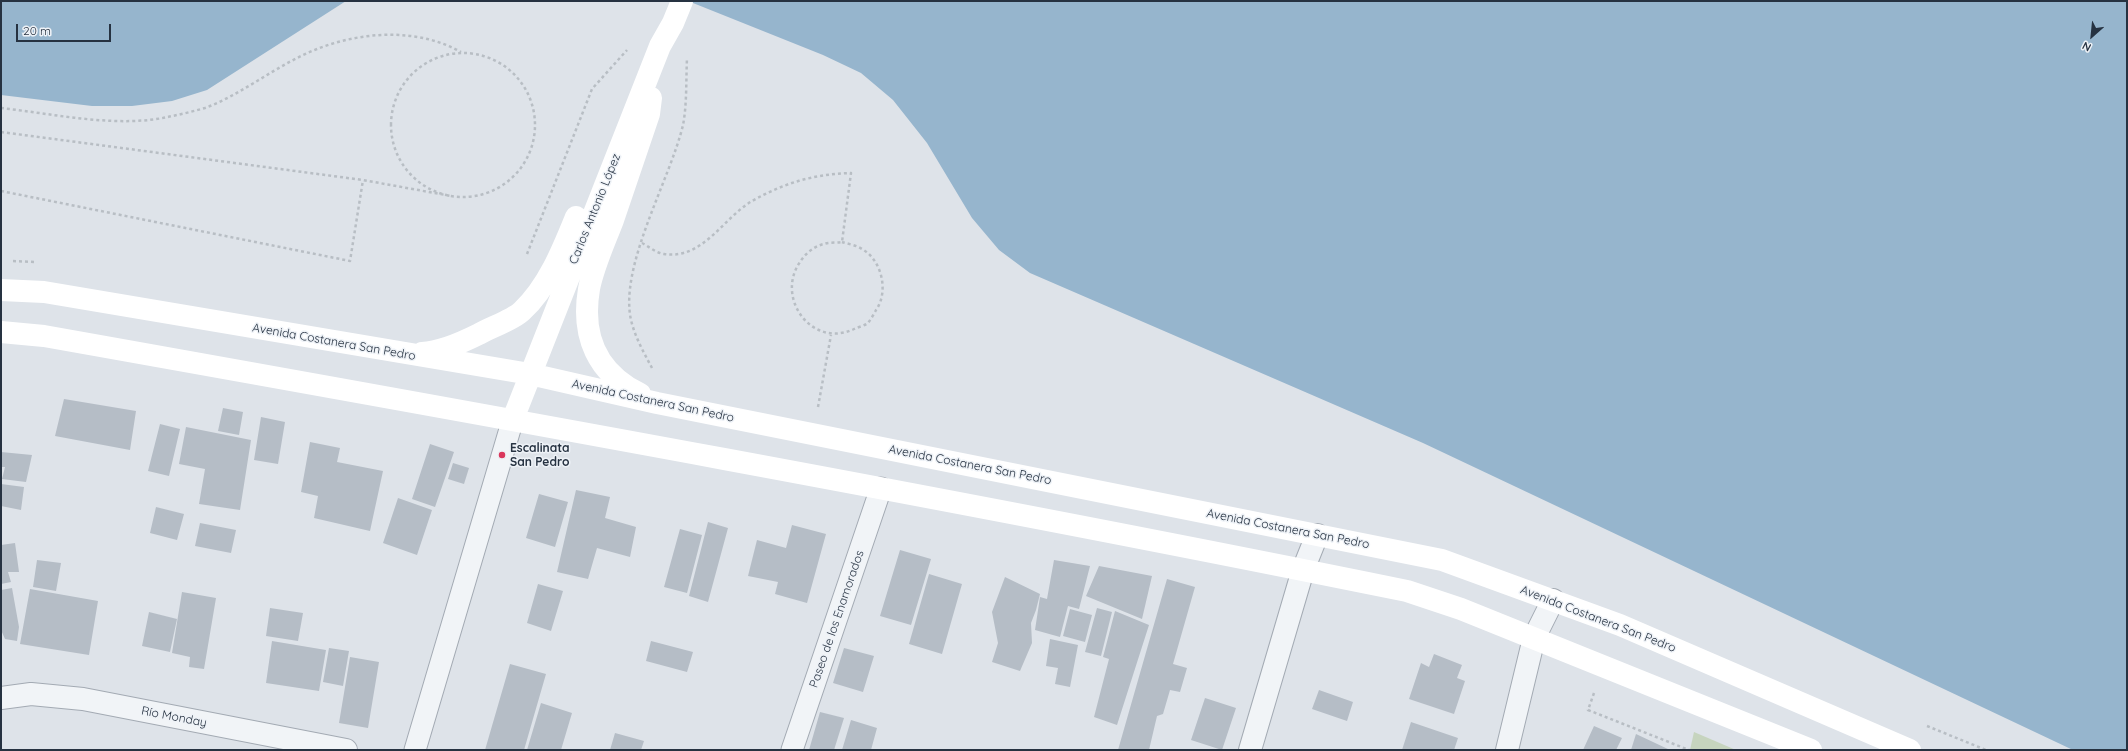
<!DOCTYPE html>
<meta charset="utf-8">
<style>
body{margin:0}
#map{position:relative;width:2128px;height:751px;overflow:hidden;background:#dee3e9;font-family:Quicksand,sans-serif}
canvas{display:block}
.frame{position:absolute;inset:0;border:2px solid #263241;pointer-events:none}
.north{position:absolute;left:2072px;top:16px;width:40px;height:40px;-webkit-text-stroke:3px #eef2f7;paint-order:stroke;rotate:207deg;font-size:11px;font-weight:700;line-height:16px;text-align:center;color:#263241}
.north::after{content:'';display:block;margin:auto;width:14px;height:18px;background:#263241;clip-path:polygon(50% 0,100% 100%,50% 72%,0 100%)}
.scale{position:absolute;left:16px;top:24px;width:95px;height:18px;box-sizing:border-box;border:2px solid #263241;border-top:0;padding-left:5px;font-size:12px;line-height:14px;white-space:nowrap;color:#263241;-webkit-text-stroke:3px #eef2f7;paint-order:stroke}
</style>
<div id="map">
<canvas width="2128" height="751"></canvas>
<div class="frame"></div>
<div class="north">N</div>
<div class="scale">20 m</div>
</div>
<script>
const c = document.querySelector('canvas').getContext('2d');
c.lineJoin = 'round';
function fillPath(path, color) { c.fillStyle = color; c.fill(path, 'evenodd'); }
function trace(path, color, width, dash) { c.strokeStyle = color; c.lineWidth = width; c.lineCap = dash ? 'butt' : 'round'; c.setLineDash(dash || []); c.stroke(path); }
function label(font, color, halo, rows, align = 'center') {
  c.font = font + ' Quicksand,sans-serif'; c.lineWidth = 3; c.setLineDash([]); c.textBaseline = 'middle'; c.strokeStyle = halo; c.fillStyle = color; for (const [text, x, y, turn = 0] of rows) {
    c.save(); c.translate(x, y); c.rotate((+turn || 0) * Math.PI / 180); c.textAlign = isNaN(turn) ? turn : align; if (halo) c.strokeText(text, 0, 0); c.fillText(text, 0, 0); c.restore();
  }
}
const green = new Path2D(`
 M 1694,732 L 1736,750 L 1690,750 Z`);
const water = new Path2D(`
 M 1,1 L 346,1 L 207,90 L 172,101 L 132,106 L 92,106 L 1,95 Z
 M 688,1 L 2127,1 L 2127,750 L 2073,750 L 1423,443 L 1030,273 L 999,250 L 972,218 L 927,143 L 893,100 L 861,73 L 823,55 Z`);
const building = new Path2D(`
 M 64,399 L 136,411 L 130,450 L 55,436 Z
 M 223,408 L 243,412 L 239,435 L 218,431 Z
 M 261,417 L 285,422 L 278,464 L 254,460 Z
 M 160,424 L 180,429 L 169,476 L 148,471 Z
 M 186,427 L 251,440 L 240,510 L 199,504 L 205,469 L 179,464 Z
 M 310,442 L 340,448 L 337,462 L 383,471 L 370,531 L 314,518 L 318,496 L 301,492 Z
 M 430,444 L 454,452 L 435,507 L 412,499 Z
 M 1,452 L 32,455 L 26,482 L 2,479 L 5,467 L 1,467 Z
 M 453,463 L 469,468 L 464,484 L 448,479 Z
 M 1,484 L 24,487 L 21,510 L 1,506 Z
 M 576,490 L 610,497 L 605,518 L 636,527 L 630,557 L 597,548 L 588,579 L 557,572 Z
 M 539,494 L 568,502 L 555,547 L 526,538 Z
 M 398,498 L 432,510 L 417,555 L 383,543 Z
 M 156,507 L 184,514 L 177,540 L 150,533 Z
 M 708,522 L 728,528 L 708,602 L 689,596 Z
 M 200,523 L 236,530 L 231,553 L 195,546 Z
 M 792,525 L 826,534 L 807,603 L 775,594 L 778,582 L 748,576 L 757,540 L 786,548 Z
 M 680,529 L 702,535 L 687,593 L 664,587 Z
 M 15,543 L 19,572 L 8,572 L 11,582 L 1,584 L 1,545 Z
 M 900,550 L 931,559 L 911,625 L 880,616 Z
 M 37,560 L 61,563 L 56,591 L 33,587 Z
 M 1054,560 L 1090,566 L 1079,609 L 1068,606 L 1060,637 L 1035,630 L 1040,597 L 1047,599 Z
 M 1099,566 L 1152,576 L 1142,619 L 1086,596 Z
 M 929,574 L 962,584 L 942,654 L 909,644 Z
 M 1005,577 L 1040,594 L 1036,610 L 1031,623 L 1032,643 L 1020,671 L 992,662 L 998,643 L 992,612 Z
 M 1167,579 L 1195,587 L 1173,664 L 1187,668 L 1180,692 L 1170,690 L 1163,714 L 1157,716 L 1149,750 L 1118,750 Z
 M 538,584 L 563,591 L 551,631 L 527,623 Z
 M 12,588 L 19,627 L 17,641 L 5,639 L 1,630 L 1,590 Z
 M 30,589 L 98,601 L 89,655 L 20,644 Z
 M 182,592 L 216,598 L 204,669 L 189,667 L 190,657 L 172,653 Z
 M 270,608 L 303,613 L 298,641 L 266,636 Z
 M 1097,608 L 1112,612 L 1101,656 L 1085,652 Z
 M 1070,609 L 1092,615 L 1085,642 L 1063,636 Z
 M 1115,611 L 1149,625 L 1117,725 L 1094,717 L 1109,659 L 1103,657 Z
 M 149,612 L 177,619 L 170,652 L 142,646 Z
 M 1050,639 L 1078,645 L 1070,687 L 1055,684 L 1058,668 L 1046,666 Z
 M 272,641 L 326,650 L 319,691 L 266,683 Z
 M 651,641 L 693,652 L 687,672 L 646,661 Z
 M 329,648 L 349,651 L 343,686 L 323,682 Z
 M 844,648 L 874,656 L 863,692 L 833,683 Z
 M 1434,654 L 1462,665 L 1457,678 L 1465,681 L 1454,714 L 1409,699 L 1421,663 L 1429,667 Z
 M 350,657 L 379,662 L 368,728 L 339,723 Z
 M 510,664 L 546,674 L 524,750 L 485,750 Z
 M 1319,690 L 1353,702 L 1347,721 L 1312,709 Z
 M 1205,698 L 1236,708 L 1222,750 L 1191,740 Z
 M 541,703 L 572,713 L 561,750 L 527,750 Z
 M 820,712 L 844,718 L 834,750 L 809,750 Z
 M 851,720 L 877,728 L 871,750 L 842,750 Z
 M 1411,722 L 1458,738 L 1454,750 L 1402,750 Z
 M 1594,726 L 1622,738 L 1616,750 L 1583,750 Z
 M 615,733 L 644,741 L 641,750 L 610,750 Z
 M 1636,734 L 1670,750 L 1631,750 Z`);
const path = new Path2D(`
 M391 125a72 72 0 1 1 144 0a72 72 0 1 1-144 0Z
 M 1,108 C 55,114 120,129 172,116 C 183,114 194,111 205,108 C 243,94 278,64 317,49 C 363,31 418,28 461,52
 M 1,132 L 363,180 L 451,196
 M 1,191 L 350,261 L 363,180
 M 842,242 C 848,244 856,245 862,249 C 882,260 889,292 876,310 C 874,314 871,319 868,323 C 864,326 858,327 854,329 C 812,349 775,298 800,262 C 805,254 814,246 824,244 C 829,242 836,243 842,242 Z
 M 642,243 C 648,246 656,253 664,254 C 703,260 723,218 752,201 C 784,183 814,174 851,173 L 842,242
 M 527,254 L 592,89 L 627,50
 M 13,261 L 36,262
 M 652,368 C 644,353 635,337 631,320 C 619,266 670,180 683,125 C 687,105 686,79 687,58
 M 818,407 L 831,335
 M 1594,693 L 1588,710 L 1689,750
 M 1927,726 L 1986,750`);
const pedestrian = new Path2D(`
 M 415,750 L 513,419
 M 792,750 L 881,488`);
const minor = new Path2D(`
 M 1,698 L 31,694 L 83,699 L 346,750
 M 1250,750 L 1303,570 L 1317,535
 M 1507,750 L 1534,638 L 1553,600`);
const secondary = new Path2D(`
 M 1,290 L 44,292 L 530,374 L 657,403 L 1442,560 L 1620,625 L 1910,750
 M 1,332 L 44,336 C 499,417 954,499 1407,591 L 1461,609 L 1811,750
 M 422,353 C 441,352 461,343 479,334 C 491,327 513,320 522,311 C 548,287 563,249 576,217
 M 640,394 C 597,373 581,336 589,289 C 593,267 605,241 613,220 C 625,184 637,149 649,114 L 651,98
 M 513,419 L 660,46 L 673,23 L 682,1`);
const markers = [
 [502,455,4,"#da375c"]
];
const streetNames = [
 ["Carlos Antonio López",595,209,-68],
 ["Avenida Costanera San Pedro",334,342,10],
 ["Avenida Costanera San Pedro",653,401,12],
 ["Avenida Costanera San Pedro",970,465,11],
 ["Avenida Costanera San Pedro",1288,529,11],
 ["Paseo de los Enamorados",837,619,-71],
 ["Avenida Costanera San Pedro",1598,619,21],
 ["Río Monday",174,717,11]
];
const poiNames = [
 ["Escalinata",510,448],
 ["San Pedro",510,462]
];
fillPath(green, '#c6d4be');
fillPath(water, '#96b5cd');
fillPath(building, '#b5bdc6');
trace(pedestrian, '#a3aab3', 23);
trace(minor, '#a3aab3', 24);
trace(path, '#b8bec4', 2.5, [3, 3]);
trace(pedestrian, '#f1f4f7', 21);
trace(minor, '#f1f4f7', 22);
trace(secondary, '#fff', 22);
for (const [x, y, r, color] of markers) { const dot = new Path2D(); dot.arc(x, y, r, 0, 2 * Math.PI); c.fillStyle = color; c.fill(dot); trace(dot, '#eef2f7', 1.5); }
label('12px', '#263241', '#eef2f7', streetNames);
label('bold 12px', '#263241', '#eef2f7', poiNames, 'left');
</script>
